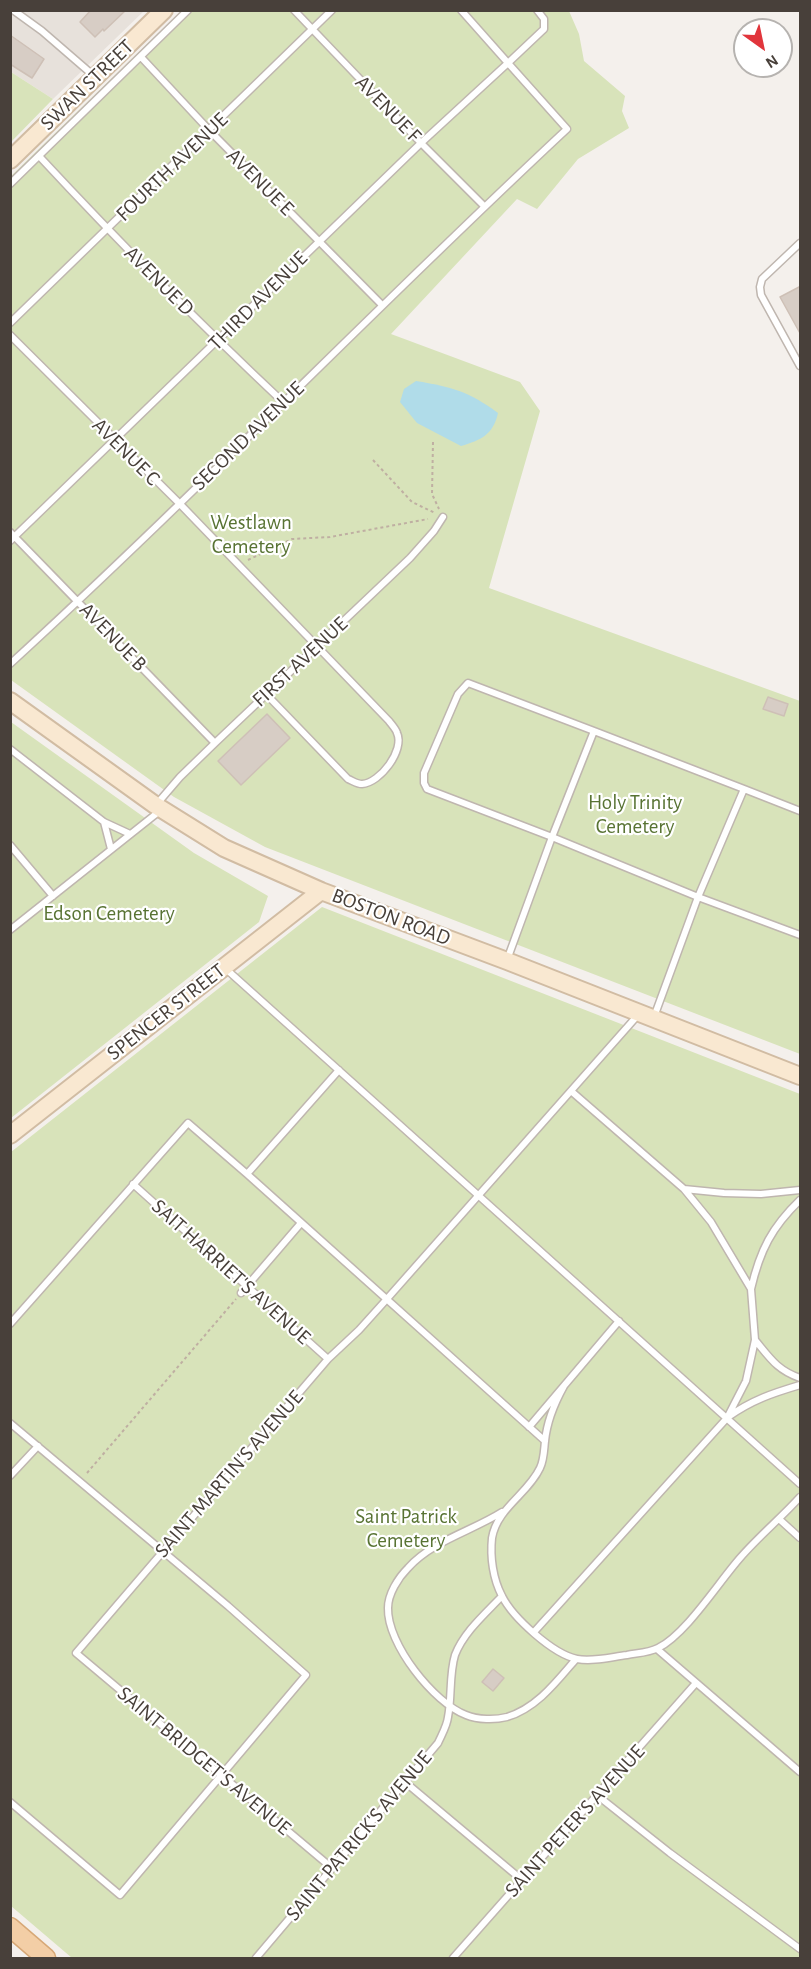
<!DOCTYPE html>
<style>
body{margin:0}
#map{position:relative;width:811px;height:1969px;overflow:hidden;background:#f4f0ec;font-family:"Alegreya Sans",sans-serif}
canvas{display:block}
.frame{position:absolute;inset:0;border:12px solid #48403a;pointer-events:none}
.north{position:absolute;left:733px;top:18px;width:60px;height:60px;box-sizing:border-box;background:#fff;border:2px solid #b6b3b0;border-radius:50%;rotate:147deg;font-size:16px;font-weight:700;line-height:24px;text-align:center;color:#48403a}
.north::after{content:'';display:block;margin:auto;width:21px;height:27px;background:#e1353c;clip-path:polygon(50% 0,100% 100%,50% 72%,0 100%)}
</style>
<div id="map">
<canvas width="811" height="1969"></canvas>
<div class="frame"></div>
<div class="north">N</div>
</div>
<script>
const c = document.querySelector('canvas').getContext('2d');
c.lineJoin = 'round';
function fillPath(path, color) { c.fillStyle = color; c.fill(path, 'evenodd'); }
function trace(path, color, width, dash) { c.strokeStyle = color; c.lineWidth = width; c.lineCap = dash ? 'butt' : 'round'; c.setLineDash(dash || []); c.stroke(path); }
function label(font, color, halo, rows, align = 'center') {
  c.font = font + ' "Alegreya Sans",sans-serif'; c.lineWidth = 4.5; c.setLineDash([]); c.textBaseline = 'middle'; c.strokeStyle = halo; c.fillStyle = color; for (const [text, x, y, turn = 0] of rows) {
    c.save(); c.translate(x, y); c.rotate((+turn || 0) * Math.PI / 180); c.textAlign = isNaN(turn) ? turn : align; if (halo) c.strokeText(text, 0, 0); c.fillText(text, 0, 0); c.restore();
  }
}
const residential = new Path2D(`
 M 10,11 L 144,11 L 53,99 L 11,72 Z`);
const green = new Path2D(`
 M 181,11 L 569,11 L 579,34 L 584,61 L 625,96 L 622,111 L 629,128 L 578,159 L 537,209 L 517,199 L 391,334 L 520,382 L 540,411 L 489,588 L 800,701 L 800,1054 L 265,847 L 174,797 L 11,680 L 10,177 Z
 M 11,72 L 53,99 L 11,142 Z
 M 11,722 L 194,853 L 268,896 L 259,922 L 11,1118 Z
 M 322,907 L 800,1094 L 800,1958 L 72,1958 L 11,1906 L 11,1152 Z`);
const water = new Path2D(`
 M 416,381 C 452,387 468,391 498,413 C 493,435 481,440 461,446 L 417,423 L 400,402 L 404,389 Z`);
const building = new Path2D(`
 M 91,10 L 126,10 L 104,31 L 103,29 L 95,37 L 80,22 Z
 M 10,35 L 44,59 L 32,78 L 10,64 Z
 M 801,286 L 801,335 L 780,297 Z
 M 768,697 L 788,704 L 784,716 L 763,709 Z
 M 267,714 L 290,738 L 241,785 L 218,761 Z
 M 493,1669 L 504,1678 L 493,1691 L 482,1682 Z`);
const path = new Path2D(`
 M 433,442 L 432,494 L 439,509
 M 373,460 L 412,502 L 435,513
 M 248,560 L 292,539 L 330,537 L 428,519
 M 87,1473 L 236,1299`);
const lane = new Path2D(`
 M 13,10 L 42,31 L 94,76
 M 294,10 L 421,143 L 484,206
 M 141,57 L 209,130 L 382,305
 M 39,156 C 118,241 199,323 283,402
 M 10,184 L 188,10
 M 800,243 L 762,279 L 760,287 L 761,295 L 800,366
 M 10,323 L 332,10
 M 10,335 L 179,503 L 389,721 C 391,724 396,729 397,733 C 405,750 380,783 362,784 C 357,784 353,781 348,779 L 266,694
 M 10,532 L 215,743
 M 10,541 L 421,143 L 508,63 L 461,10
 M 10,664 C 200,490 379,304 567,129 L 508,63 L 544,29 L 544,19 L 537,10
 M 10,749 L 104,822 L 130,834
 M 744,789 L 800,811
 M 156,805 L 180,777 L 215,743 L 410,558 L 434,531 L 443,517
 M 104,822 L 111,849
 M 10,845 L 53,896
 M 10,930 L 161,810
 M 507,960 L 552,837 L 594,731 L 468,683 L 458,694 L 424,773 L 424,783 L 427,789 L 552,837 L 698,897 L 744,789 L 594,731
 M 226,969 L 800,1484
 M 654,1017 L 698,897 L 800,935
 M 571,1091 L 684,1189 L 724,1193 L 761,1194 L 800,1190
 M 247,1174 L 339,1070
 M 133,1184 L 328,1359
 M 684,1189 L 711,1222 L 751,1289 C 760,1250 772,1227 800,1200
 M 751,1289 L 755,1340
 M 241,1293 L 301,1223
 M 10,1324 L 188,1123 L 247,1174 L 545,1441
 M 564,1386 C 554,1404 547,1421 545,1441 C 544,1450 544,1460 540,1468 C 528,1494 497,1508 492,1538 C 490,1557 493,1579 502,1596 C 513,1618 553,1654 577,1659 C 593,1662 611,1657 627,1655 C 637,1653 648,1653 658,1648 C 686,1634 718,1583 740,1558 C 759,1536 781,1518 800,1497
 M 728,1417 C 752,1400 773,1393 800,1385
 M 10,1423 L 228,1606 L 306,1675 L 120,1895 L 10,1802
 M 529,1427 L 619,1321
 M 10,1476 L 38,1446
 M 502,1512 C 472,1531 432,1541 408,1568 C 398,1578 388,1594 388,1608 C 387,1644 434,1703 466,1715 C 478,1720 495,1720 507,1717 C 537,1708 557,1681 576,1659
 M 779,1519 L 800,1538
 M 534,1632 L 727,1418 L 746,1381 L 755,1340 C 770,1358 777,1370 800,1378
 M 657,1649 L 800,1772
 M 405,1782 L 522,1880
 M 598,1796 L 670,1853 L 800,1949
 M 332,1868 L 76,1653 L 328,1359 L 359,1330 L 386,1300 L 638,1015
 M 256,1958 L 438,1743 C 442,1734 447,1726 448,1717 C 452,1697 449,1675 455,1655 C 464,1632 485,1614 502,1596
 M 453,1958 L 696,1683`);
const secondary = new Path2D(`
 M 10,160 L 164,10
 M 10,701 L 155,805 L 224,848 L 321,891 L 507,961 L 800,1076
 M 10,1135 L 321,891`);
const primary = new Path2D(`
 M 10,1927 L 46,1958`);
const streetNames = [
 ["SWAN STREET",87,85,-44],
 ["AVENUE F",388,109,46],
 ["FOURTH AVENUE",172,167,-44],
 ["AVENUE E",260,182,45],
 ["AVENUE D",159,281,45],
 ["THIRD AVENUE",258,301,-45],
 ["SECOND AVENUE",248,436,-44],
 ["AVENUE C",126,452,45],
 ["AVENUE B",113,637,46],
 ["FIRST AVENUE",300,662,-43],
 ["BOSTON ROAD",391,917,21],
 ["SPENCER STREET",166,1012,-38],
 ["SAIT HARRIET'S AVENUE",231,1272,42],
 ["SAINT MARTIN'S AVENUE",229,1474,-49],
 ["SAINT BRIDGET'S AVENUE",204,1761,40],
 ["SAINT PETER'S AVENUE",575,1821,-48],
 ["SAINT PATRICK'S AVENUE",359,1836,-50]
];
const parkNames = [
 ["Westlawn",251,523],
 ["Cemetery",251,547],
 ["Holy Trinity",635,803],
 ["Cemetery",635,827],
 ["Edson Cemetery",109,914],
 ["Saint Patrick",406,1517],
 ["Cemetery",406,1541]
];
fillPath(residential, '#e7e1db');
fillPath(green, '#d8e3ba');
fillPath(water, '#b0dce9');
fillPath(building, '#d7cdc5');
trace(building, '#cec0b6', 1.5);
trace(lane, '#bfb6af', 9);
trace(secondary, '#d1bca3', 20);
trace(primary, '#d7a877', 21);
trace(path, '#bfafa2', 2, [3, 3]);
trace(lane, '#fff', 6);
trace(secondary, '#f9e8d1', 16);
trace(primary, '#f3cea6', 18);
label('21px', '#48403a', '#fff', streetNames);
label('21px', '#587333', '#fff', parkNames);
</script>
